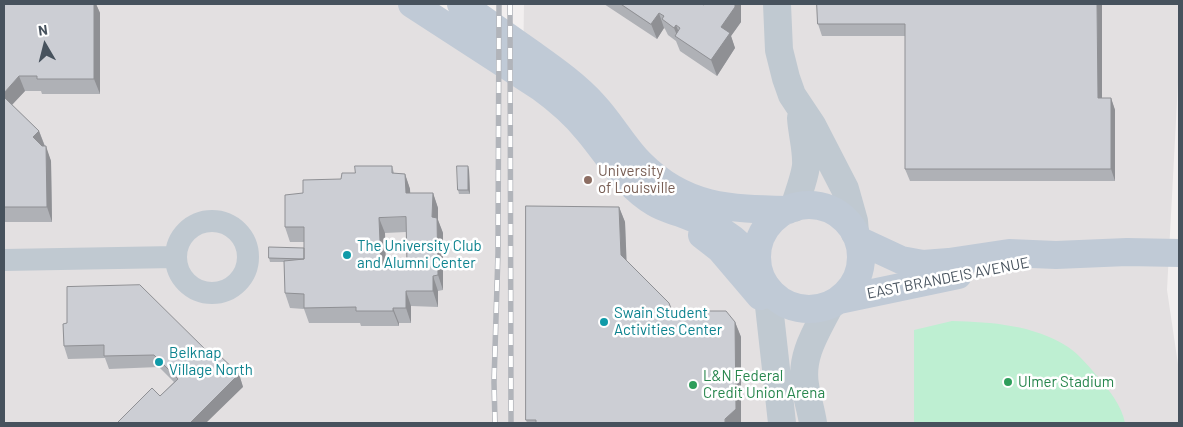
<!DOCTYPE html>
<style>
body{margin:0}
#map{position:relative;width:1183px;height:427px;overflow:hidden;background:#f2efef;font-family:Barlow,sans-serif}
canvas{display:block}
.frame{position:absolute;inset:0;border:5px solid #47525d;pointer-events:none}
.north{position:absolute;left:20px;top:20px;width:50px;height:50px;-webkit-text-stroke:4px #fff;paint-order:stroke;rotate:352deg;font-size:14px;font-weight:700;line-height:20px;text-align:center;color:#47525d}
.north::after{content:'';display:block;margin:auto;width:18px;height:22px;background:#47525d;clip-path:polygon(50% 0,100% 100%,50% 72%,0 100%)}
</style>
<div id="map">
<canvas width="1183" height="427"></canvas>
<div class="frame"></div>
<div class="north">N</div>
</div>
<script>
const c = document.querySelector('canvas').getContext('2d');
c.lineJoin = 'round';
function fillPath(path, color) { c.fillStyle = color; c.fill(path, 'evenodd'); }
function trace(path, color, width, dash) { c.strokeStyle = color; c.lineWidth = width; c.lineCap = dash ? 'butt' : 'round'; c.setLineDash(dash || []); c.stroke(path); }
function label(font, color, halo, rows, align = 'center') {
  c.font = font + ' Barlow,sans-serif'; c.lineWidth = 5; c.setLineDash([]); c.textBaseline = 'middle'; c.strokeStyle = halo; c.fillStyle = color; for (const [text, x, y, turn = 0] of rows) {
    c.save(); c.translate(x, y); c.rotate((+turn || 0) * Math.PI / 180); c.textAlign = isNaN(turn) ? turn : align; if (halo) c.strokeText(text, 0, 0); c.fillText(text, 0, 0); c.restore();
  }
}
const education = new Path2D(`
 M 4,4 L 435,4 L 523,69 L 524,4 L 1179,4 L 1179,64 L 1167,290 L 1179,371 L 1179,423 L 4,423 Z`);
const green = new Path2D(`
 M 952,321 C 992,322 1034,325 1068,347 C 1079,354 1089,367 1098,377 C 1109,390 1122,406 1125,423 L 914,423 L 914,330 Z`);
const minor = new Path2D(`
 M176 257a36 36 0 1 1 72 0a36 36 0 1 1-72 0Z
 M 4,260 L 175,257`);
const tertiary = new Path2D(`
 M 777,4 L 779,50 L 786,78 L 792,95 L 812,125 L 845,189 L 854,221 L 855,233
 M 794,208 C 798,194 804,180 806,166 C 807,150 802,134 801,118
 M 767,288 L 782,423
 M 813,423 C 811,410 807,398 805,385 C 800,355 817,331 830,305`);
const secondary = new Path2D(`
 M 412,4 L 540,87 C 558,100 574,114 588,131 C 609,156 626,186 655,203 C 663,208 672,210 680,213 C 714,226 737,235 757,266
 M 461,4 C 485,21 508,37 532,54 C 553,69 576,85 594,105 C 611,123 623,146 641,164 C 685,208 729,209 788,210
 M757 257a52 52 0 1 1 104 0a52 52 0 1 1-104 0Z
 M 702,235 L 720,249 L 760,296
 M 858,240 L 901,260 L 923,264 L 949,262 L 1009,253 L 1056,255 L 1127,252 L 1179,253
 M 839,300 L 958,275`);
const rail = new Path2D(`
 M 510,4 L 511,423
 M 495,423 L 494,382 L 498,253 L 499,4`);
const wall = new Path2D(`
 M 4,4 L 96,4 L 100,13 L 100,94 L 42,94 L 41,91 L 25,91 L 12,105 L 39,131 L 51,161 L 52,222 L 4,222 Z
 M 604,4 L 702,4 L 741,22 L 731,36 L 735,48 L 717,76 L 680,51 L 676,41 L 668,35 L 665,29 L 664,28 L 657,39 Z
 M 817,4 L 1102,4 L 1102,98 L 1111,98 L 1115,110 L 1115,181 L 910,181 L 905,169 L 905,36 L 822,36 L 818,24 Z
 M 392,166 L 394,173 L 405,174 L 410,189 L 410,193 L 433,193 L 438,208 L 438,220 L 443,233 L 443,290 L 438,291 L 438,307 L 411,306 L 411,323 L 399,323 L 399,326 L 361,326 L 360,323 L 309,323 L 304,309 L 290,308 L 285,293 L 284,262 L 270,262 L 269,258 L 304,248 L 304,242 L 290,242 L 285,227 L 303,193 L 341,179 L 355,173 ZM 406,232 L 407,264 L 386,265 L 385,233 Z
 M 469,170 L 470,194 L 459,194 L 458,190 Z
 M 619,207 L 625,222 L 626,260 L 672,311 L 735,322 L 741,337 L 741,423 L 527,423 L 526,420 Z
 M 63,324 L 212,356 L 239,374 L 243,387 L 160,396 L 174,382 L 159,367 L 109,369 L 105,358 L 68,359 L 64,346 Z`);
const shadedWall = new Path2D(`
 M 94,4 L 96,4 L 100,13 L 100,94 L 94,79 Z
 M 735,4 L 741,4 L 741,22 L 731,36 L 735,48 L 717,76 L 711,60 L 721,27 Z
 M 1097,4 L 1102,4 L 1102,110 L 1098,98 Z
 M 659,13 L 664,28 L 657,39 L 651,24 Z
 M 676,25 L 682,40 L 678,38 L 674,28 Z
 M 19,76 L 25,91 L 7,110 L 4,100 L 4,93 Z
 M 1111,98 L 1115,110 L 1115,181 L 1111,169 Z
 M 39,131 L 45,147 L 38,153 L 33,137 Z
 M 46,146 L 51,161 L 52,222 L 47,207 Z
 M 468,166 L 469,170 L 470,194 L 468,190 Z
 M 405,174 L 410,189 L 411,208 L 406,193 Z
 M 433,193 L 438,208 L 438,220 L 443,233 L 443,290 L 438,275 L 432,217 Z
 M 619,207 L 625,222 L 627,270 L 621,255 Z
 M 379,218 L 385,233 L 386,280 L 381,265 Z
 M 433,276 L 438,291 L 438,307 L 433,291 Z
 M 406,291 L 411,306 L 411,323 L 406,308 Z
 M 393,308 L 399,323 L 399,326 L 393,311 Z
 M 735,322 L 741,337 L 741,423 L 725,423 Z
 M 239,374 L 243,387 L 206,423 L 190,423 Z`);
const building = new Path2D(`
 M 4,4 L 94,4 L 94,79 L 37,79 L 37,76 L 19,76 L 4,93 Z
 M 621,4 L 702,4 L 704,5 L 704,4 L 735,4 L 735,7 L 721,27 L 730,33 L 711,60 L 675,36 L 680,28 L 676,25 L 674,28 L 662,19 L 664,16 L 659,13 L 651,24 Z
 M 817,4 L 1097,4 L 1098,98 L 1111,98 L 1111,169 L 905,169 L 905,24 L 818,24 Z
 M 4,97 L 39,131 L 33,137 L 42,146 L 46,146 L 47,207 L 4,207 Z
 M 355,166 L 392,166 L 392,173 L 405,174 L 406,193 L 433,193 L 432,217 L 437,218 L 438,275 L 433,276 L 433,291 L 406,291 L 406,308 L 393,308 L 393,311 L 356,311 L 356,307 L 304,308 L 304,294 L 285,293 L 284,261 L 304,259 L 304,227 L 285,227 L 285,195 L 303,193 L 303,180 L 341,179 L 342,173 L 355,173 ZM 406,217 L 407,264 L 381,265 L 379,218 Z
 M 457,166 L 468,166 L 468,190 L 458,190 Z
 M 526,206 L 619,207 L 621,255 L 669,303 L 672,311 L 726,311 L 735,322 L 736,409 L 725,419 L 725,423 L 536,423 L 536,420 L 526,420 Z
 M 269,247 L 304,248 L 304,259 L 269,258 Z
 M 140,285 L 212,356 L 216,352 L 239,374 L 190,423 L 117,423 L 152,388 L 160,396 L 178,379 L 154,355 L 104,356 L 104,345 L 64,346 L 63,324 L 67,323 L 67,287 Z`);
const markers = [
 [588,180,5,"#8d6e63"],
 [347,255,5,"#0f9aa8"],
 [604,322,5,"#0f9aa8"],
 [159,362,5,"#0f9aa8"],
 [1008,382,5,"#2e9e5b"],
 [693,385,5,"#2e9e5b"]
];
const educationNames = [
 ["University",598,171],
 ["of Louisville",598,188]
];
const cultureNames = [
 ["The University Club",357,246],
 ["and Alumni Center",357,263],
 ["Swain Student",614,313],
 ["Activities Center",614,330],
 ["Belknap",169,353],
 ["Village North",169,370]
];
const streetNames = [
 ["EAST BRANDEIS AVENUE",948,278,-11]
];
const leisureNames = [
 ["L&N Federal",703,376],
 ["Credit Union Arena",703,393],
 ["Ulmer Stadium",1018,382]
];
fillPath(education, '#e3e0e1');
fillPath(green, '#beefd2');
trace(minor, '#c0c9d1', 22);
trace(tertiary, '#c0c9d1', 28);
trace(secondary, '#c0cad6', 28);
trace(rail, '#b1b4ba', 5.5);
trace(rail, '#fff', 4, [11]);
fillPath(wall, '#afb1b6');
fillPath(shadedWall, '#8f9094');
fillPath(building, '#ccced4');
trace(building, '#8f9094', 1);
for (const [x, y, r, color] of markers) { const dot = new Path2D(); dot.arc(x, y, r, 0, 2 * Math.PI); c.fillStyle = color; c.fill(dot); trace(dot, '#fff', 2); }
label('15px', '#785e54', '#fff', educationNames, 'left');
label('15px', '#0d838f', '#fff', cultureNames, 'left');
label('15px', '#47525d', '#fff', streetNames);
label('15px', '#27864d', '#fff', leisureNames, 'left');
</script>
